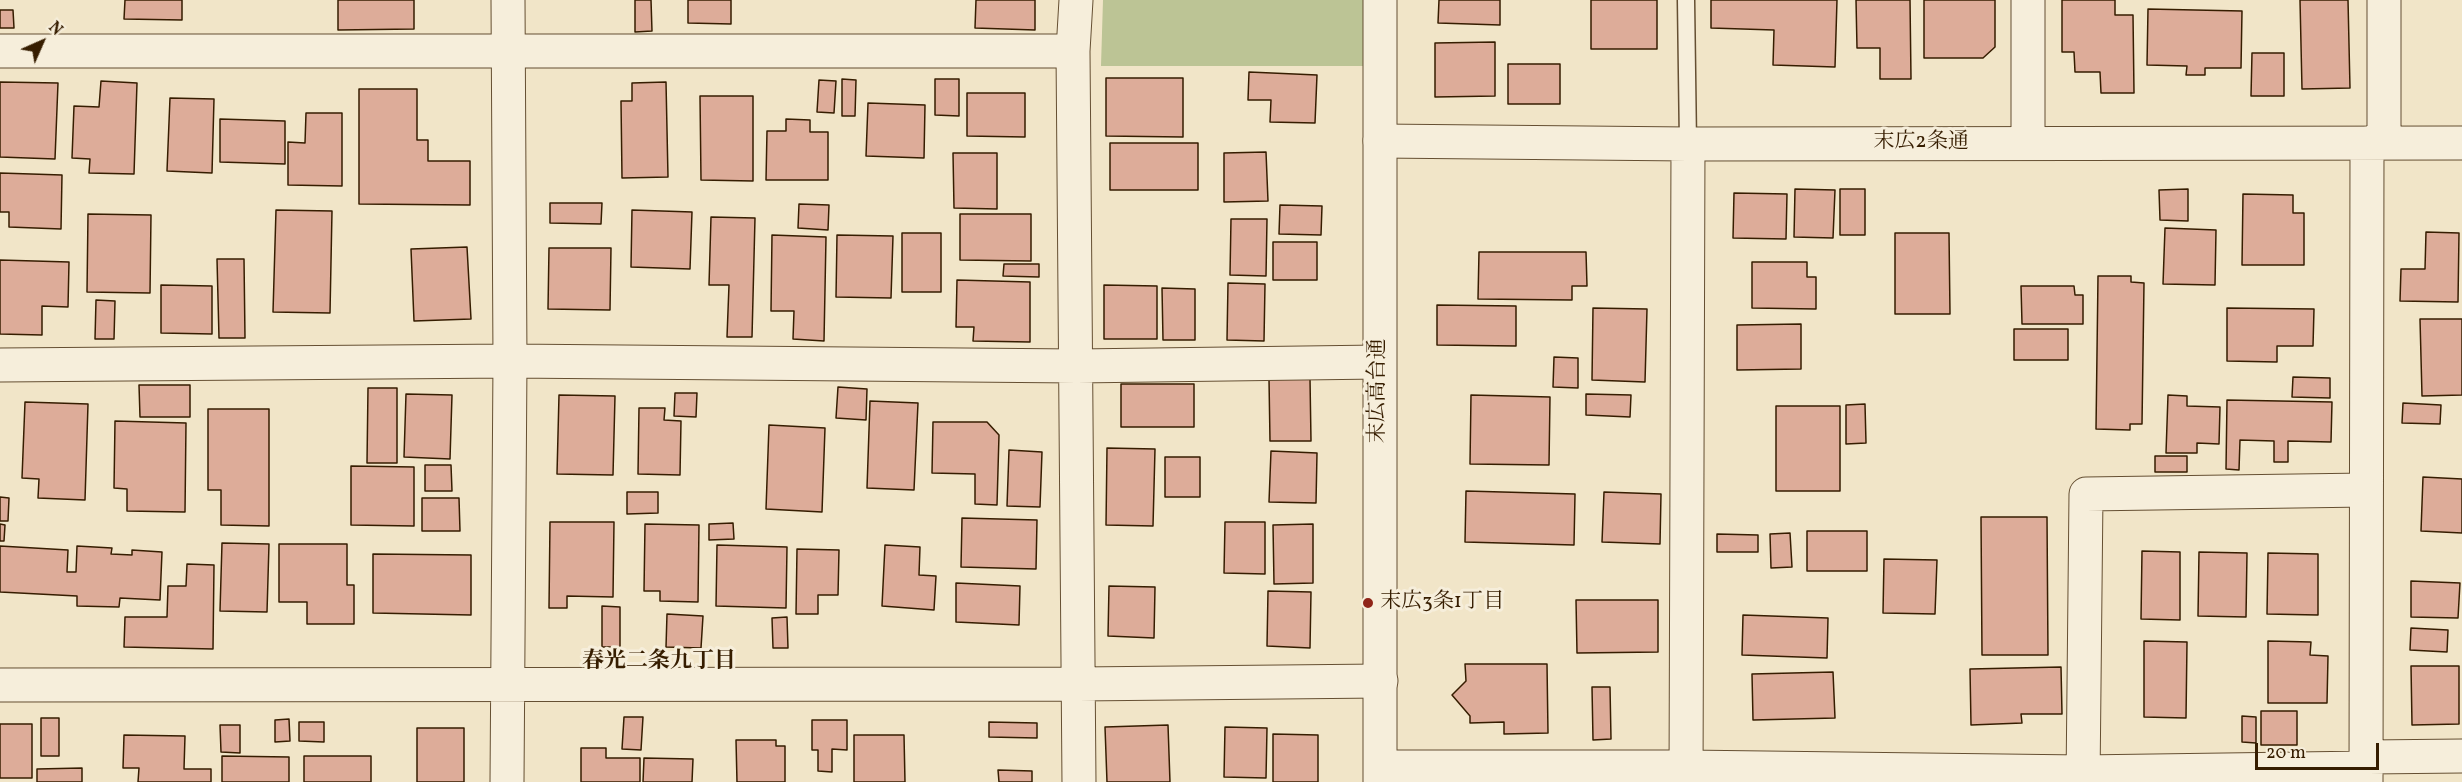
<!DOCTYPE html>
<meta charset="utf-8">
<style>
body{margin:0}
#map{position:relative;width:2462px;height:782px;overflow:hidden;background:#f1e5c8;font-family:Vollkorn,serif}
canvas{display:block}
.north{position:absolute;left:12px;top:12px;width:60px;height:60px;-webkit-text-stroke:4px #f6eedb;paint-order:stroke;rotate:45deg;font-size:16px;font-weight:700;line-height:24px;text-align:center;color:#361d00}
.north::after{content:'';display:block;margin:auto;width:21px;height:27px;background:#361d00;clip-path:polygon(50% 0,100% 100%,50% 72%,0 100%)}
.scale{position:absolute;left:2255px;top:743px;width:124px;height:27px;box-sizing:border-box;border:3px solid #361d00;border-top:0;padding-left:8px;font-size:18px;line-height:21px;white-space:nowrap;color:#361d00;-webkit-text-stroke:4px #f6eedb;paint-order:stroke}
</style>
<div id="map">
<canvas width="2462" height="782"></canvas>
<div class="north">N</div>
<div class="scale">20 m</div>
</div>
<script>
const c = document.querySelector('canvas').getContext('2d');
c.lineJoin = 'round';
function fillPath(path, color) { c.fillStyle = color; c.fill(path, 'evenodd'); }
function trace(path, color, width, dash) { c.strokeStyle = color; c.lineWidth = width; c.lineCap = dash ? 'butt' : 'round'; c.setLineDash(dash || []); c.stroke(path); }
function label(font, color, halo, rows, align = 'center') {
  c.font = font + ' Vollkorn,"Noto Serif JP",serif'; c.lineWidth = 6; c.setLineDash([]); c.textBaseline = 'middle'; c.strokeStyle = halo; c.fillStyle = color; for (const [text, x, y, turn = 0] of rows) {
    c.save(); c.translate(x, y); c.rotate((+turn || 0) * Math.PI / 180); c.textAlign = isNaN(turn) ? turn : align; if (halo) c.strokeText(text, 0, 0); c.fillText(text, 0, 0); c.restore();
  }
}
const green = new Path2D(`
 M 1103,0 L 1380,0 L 1380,66 L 1101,66 Z`);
const building = new Path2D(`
 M 125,0 L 182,0 L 182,20 L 124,19 Z
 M 338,0 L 414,0 L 414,29 L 338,30 Z
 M 635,0 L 651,0 L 652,31 L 635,32 Z
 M 688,0 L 731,0 L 731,24 L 688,23 Z
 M 976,0 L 1035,0 L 1035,30 L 975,28 Z
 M 1439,0 L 1500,0 L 1500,25 L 1438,23 Z
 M 1591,0 L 1657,0 L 1657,49 L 1591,49 Z
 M 1711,0 L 1837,0 L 1835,67 L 1773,65 L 1774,30 L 1711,28 Z
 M 1856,0 L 1910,0 L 1911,79 L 1880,79 L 1880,48 L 1857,48 Z
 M 1924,0 L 1995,0 L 1995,47 L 1983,58 L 1924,58 Z
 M 2062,0 L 2115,0 L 2115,15 L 2133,15 L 2134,93 L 2101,93 L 2100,72 L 2075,72 L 2074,52 L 2062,52 Z
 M 2300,0 L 2348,0 L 2350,88 L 2302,89 Z
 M 2148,9 L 2242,11 L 2241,68 L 2205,68 L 2205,75 L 2186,75 L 2187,66 L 2147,65 Z
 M 0,10 L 13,10 L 14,28 L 0,28 Z
 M 1495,42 L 1495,96 L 1435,97 L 1435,43 Z
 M 2252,53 L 2284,53 L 2284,96 L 2251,96 Z
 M 1508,64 L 1560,64 L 1560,104 L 1508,104 Z
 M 1249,72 L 1317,75 L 1315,123 L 1270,122 L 1271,100 L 1248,100 Z
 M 1106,78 L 1183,78 L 1183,137 L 1106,136 Z
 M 842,79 L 856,80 L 855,116 L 842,116 Z
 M 935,79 L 959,79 L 959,116 L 935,115 Z
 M 819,80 L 836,81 L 834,113 L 817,112 Z
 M 101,81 L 137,83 L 134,174 L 89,173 L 90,159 L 72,158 L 74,106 L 99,107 Z
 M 0,82 L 58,83 L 55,159 L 0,157 Z
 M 666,82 L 668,177 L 622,178 L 621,101 L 632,101 L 632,83 Z
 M 359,89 L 417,89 L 417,140 L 428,140 L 428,161 L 470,161 L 470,205 L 359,204 Z
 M 967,93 L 1025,93 L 1025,137 L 967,136 Z
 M 700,96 L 753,96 L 753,181 L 701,180 Z
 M 170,98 L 214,99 L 212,173 L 167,171 Z
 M 868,103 L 925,105 L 924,158 L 866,156 Z
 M 306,113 L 342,113 L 342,186 L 288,185 L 288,142 L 305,143 Z
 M 220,119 L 285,121 L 285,164 L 220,162 Z
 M 786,119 L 810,120 L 810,132 L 828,132 L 828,180 L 766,180 L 767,131 L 786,131 Z
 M 1110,143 L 1198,143 L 1198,190 L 1110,190 Z
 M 1266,152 L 1268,201 L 1224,202 L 1224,153 Z
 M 953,153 L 997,153 L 997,209 L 954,208 Z
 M 0,173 L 62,175 L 61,229 L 9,227 L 9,212 L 0,212 Z
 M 1795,189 L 1835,190 L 1833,238 L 1794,237 Z
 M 1840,189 L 1865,189 L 1865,235 L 1840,235 Z
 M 2188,189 L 2188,221 L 2160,220 L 2159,190 Z
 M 1734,193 L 1787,194 L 1786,239 L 1733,238 Z
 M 2243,194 L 2293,195 L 2293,213 L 2304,213 L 2304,265 L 2242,265 Z
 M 550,203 L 602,203 L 601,224 L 550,223 Z
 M 799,204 L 829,205 L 828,230 L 798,228 Z
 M 1280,205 L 1322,206 L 1321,235 L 1279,234 Z
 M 276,210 L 332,211 L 330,313 L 273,312 Z
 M 632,210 L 692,212 L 690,269 L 631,267 Z
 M 88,214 L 151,215 L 150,293 L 87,292 Z
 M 960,214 L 1031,214 L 1031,261 L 960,260 Z
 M 711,217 L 755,218 L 752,337 L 727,337 L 729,285 L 709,285 Z
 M 1231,219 L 1267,219 L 1266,276 L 1230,275 Z
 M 2165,228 L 2216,230 L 2215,285 L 2163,284 Z
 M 2426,232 L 2459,233 L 2458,302 L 2400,301 L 2401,269 L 2425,269 Z
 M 902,233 L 941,233 L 941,292 L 902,292 Z
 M 1895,233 L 1949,233 L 1950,314 L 1895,314 Z
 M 772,235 L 826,237 L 824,341 L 793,339 L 794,311 L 771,311 Z
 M 837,235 L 893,236 L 891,298 L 836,297 Z
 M 1273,242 L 1317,242 L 1317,280 L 1273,280 Z
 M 467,247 L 471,319 L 414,321 L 411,249 Z
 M 549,248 L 611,248 L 610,310 L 548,309 Z
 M 1479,252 L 1586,252 L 1587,286 L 1572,286 L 1572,300 L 1478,299 Z
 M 217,259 L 244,259 L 245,338 L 219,338 Z
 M 0,260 L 69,262 L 68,307 L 42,306 L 42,335 L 0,334 Z
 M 1752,262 L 1807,262 L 1807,277 L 1816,277 L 1816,309 L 1752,308 Z
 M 1004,264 L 1039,264 L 1039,277 L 1003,276 Z
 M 2098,276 L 2131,276 L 2131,282 L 2144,283 L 2142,424 L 2130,424 L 2130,430 L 2096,429 Z
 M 957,280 L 1030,282 L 1030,342 L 973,341 L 974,327 L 956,327 Z
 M 1228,283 L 1265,284 L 1264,341 L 1227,340 Z
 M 161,285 L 212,286 L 212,334 L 161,333 Z
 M 1104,285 L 1157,286 L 1157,339 L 1104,339 Z
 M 2021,286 L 2074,286 L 2075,295 L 2083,295 L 2083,324 L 2022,324 Z
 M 1162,288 L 1195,289 L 1195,340 L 1163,340 Z
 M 96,300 L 115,301 L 114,339 L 95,339 Z
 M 1437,305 L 1516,306 L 1516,346 L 1437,345 Z
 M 1593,308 L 1647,309 L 1645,382 L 1592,380 Z
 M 2227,308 L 2314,309 L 2313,346 L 2277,346 L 2277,362 L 2227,361 Z
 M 2420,319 L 2462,319 L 2462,395 L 2422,396 Z
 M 1801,324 L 1801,369 L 1737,370 L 1737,325 Z
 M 2014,329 L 2068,329 L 2068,360 L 2014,360 Z
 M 1554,357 L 1578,358 L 1578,388 L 1553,387 Z
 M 2293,377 L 2330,378 L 2330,398 L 2292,397 Z
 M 1269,379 L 1310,379 L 1311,441 L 1270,441 Z
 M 1121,384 L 1194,384 L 1194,427 L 1121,427 Z
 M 139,385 L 190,385 L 190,417 L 140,417 Z
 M 838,387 L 867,389 L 866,420 L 836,418 Z
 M 368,388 L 397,388 L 397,463 L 367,463 Z
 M 675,393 L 697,393 L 696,417 L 674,416 Z
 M 406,394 L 452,395 L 450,459 L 404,457 Z
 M 1586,394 L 1631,395 L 1630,417 L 1586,415 Z
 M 559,395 L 615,396 L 613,475 L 557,474 Z
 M 1471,395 L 1550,397 L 1549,465 L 1470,464 Z
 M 2168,395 L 2187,396 L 2187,406 L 2220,407 L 2219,444 L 2197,443 L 2197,453 L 2166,453 Z
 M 2227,400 L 2332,402 L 2331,442 L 2288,441 L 2288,462 L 2274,462 L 2274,441 L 2240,440 L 2239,470 L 2226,469 Z
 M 870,401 L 918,403 L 914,490 L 867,488 Z
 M 25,402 L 88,404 L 85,500 L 38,498 L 39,479 L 22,478 Z
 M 2403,403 L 2441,405 L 2440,424 L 2402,423 Z
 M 1865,404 L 1866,443 L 1846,444 L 1846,405 Z
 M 1776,406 L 1840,406 L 1840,491 L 1776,491 Z
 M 639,408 L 665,408 L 664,420 L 681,421 L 680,475 L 638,474 Z
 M 208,409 L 269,409 L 269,526 L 221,525 L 221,490 L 208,490 Z
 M 115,421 L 186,423 L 185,512 L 127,511 L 127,489 L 114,488 Z
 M 933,422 L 987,422 L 999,435 L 997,505 L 975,504 L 975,474 L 932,473 Z
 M 769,425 L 825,428 L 822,512 L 766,509 Z
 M 1107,448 L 1155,449 L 1153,526 L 1106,525 Z
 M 1009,450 L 1042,452 L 1040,507 L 1007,506 Z
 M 1271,451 L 1317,453 L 1316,503 L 1269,502 Z
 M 2155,456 L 2187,456 L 2187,472 L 2155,472 Z
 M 1165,457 L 1200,457 L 1200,497 L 1165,497 Z
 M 425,465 L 451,465 L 452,491 L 425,491 Z
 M 351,466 L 414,467 L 414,526 L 351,525 Z
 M 2423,477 L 2462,479 L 2462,533 L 2421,531 Z
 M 1466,491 L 1575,494 L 1574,545 L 1465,542 Z
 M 627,492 L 658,492 L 658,513 L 627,514 Z
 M 1604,492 L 1661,494 L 1660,544 L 1602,542 Z
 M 0,497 L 9,498 L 8,521 L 0,521 Z
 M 422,498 L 459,498 L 460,531 L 422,531 Z
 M 1981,517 L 2047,517 L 2048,655 L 1982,655 Z
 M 962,518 L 1037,520 L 1036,569 L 961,567 Z
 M 550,522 L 614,522 L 613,597 L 567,596 L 567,608 L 549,608 Z
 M 1225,522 L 1265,522 L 1265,574 L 1224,573 Z
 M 733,523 L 734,539 L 709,540 L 709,524 Z
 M 0,524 L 5,525 L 4,541 L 0,541 Z
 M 645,524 L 699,525 L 698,602 L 660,601 L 660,591 L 644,591 Z
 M 1313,524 L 1313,583 L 1274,584 L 1273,525 Z
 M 1807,531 L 1867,531 L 1867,571 L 1807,571 Z
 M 1790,533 L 1792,567 L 1771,568 L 1770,534 Z
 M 1717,534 L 1758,535 L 1758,552 L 1717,552 Z
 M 222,543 L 269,544 L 267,612 L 220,611 Z
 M 279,544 L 347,544 L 347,585 L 354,585 L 354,624 L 307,624 L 307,602 L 279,602 Z
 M 717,545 L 787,547 L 786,608 L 716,606 Z
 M 885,545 L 920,547 L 919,575 L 936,576 L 934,610 L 882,606 Z
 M 0,546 L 68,550 L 67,572 L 76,572 L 77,546 L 112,548 L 111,554 L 132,555 L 132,550 L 162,552 L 160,600 L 120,598 L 119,607 L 77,606 L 77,596 L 0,592 Z
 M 797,549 L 839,550 L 838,595 L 818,595 L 818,614 L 796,614 Z
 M 2142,551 L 2180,552 L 2180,620 L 2141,619 Z
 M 2199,552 L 2247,553 L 2246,617 L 2198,616 Z
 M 2268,553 L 2318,554 L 2318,615 L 2267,614 Z
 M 373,554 L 471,555 L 471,615 L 373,613 Z
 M 1884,559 L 1937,560 L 1935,614 L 1883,613 Z
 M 187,564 L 214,565 L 213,649 L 124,647 L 125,617 L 167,617 L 168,586 L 186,586 Z
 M 2411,581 L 2460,583 L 2458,618 L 2411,617 Z
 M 956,583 L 1020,586 L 1019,625 L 956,622 Z
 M 1109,586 L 1155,587 L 1154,638 L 1108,636 Z
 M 1268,591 L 1311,592 L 1310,648 L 1267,646 Z
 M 1576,600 L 1658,600 L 1658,652 L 1577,653 Z
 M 602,606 L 620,607 L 620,647 L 602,647 Z
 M 667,614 L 703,616 L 701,648 L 666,647 Z
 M 1743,615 L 1828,618 L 1827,658 L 1742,655 Z
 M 787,617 L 788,648 L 773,648 L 772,618 Z
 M 2411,628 L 2448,630 L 2447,652 L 2410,650 Z
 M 2144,641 L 2187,642 L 2186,718 L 2144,717 Z
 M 2268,641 L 2311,642 L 2310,655 L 2328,656 L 2327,703 L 2268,703 Z
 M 1465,664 L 1547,664 L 1548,733 L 1504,734 L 1504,722 L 1470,723 L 1470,716 L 1452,695 L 1466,681 Z
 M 2411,666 L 2459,666 L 2459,724 L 2412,725 Z
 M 2061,667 L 2062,714 L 2021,714 L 2022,723 L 1971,725 L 1970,669 Z
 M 1833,672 L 1835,718 L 1753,720 L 1752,674 Z
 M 1592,687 L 1610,687 L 1611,739 L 1593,740 Z
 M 2261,711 L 2297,711 L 2297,745 L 2261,745 Z
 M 2242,716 L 2256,717 L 2256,743 L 2242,742 Z
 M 624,717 L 643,717 L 641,750 L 622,749 Z
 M 41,718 L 59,718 L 59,756 L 41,756 Z
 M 289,719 L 290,741 L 275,742 L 275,720 Z
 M 812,720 L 847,720 L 847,750 L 832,749 L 832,772 L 818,771 L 818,750 L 812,750 Z
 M 299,722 L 324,722 L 324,742 L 299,741 Z
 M 989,722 L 1037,723 L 1037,738 L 989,737 Z
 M 0,724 L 32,724 L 32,778 L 0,778 Z
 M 220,725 L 240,725 L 240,753 L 221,752 Z
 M 1168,725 L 1170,782 L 1107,782 L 1105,727 Z
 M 1225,727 L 1267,728 L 1266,778 L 1224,777 Z
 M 417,728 L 464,728 L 464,782 L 417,782 Z
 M 1273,734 L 1318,735 L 1318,782 L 1273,782 Z
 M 124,735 L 185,736 L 184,769 L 211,769 L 211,782 L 138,782 L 139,768 L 123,768 Z
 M 854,735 L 904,735 L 905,782 L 854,782 Z
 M 736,740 L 776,740 L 776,746 L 785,746 L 785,782 L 737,782 Z
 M 581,748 L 606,748 L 606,758 L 640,758 L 640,782 L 581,782 Z
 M 222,756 L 289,757 L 289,782 L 222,782 Z
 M 304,756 L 371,756 L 371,782 L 304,782 Z
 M 644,758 L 693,759 L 692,782 L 643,782 Z
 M 82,768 L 82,782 L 37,782 L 37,769 Z
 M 998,770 L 1032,771 L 1032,782 L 999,782 Z`);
const service = new Path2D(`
 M 1686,0 L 1688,144`);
const minor = new Path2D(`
 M 1076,0 L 1073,51 L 1079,782
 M 2028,0 L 2028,143
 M 0,51 L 1073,51
 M 1380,141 L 1688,144 L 2462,143
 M 2384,142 L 2384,0
 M 0,365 L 510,361 L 1077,366 L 1379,362
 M 0,685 L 1078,684 L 1381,681
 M 2369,757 L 2462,756
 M 1381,767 L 1686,767 L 2082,772 L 2367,768
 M 507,782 L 510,361 L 508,0
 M 1686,782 L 1688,144
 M 2083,782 L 2086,494 L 2366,490
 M 2366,782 L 2367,143`);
const tertiary = new Path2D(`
 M 1380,0 L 1380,782`);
const markers = [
 [1368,603,6,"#8f2418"]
];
const streetNames = [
 ["末広2条通",1921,143],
 ["末広高台通",1379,391,-90]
];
const poiNames = [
 ["末広3条1丁目",1380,603]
];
const neighbourhoodNames = [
 ["春光二条九丁目",659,663]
];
fillPath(green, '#bcc495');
fillPath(building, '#ddac99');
trace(building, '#361d00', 1.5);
trace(service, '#654f32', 19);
trace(minor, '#654f32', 35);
trace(tertiary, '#654f32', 35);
trace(service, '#f6eedb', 16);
trace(minor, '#f6eedb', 33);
trace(tertiary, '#f6eedb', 33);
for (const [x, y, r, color] of markers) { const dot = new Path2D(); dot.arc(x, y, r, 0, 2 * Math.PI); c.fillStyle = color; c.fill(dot); trace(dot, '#f6eedb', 2); }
label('21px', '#361d00', '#f6eedb', streetNames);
label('21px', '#361d00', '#f6eedb', poiNames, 'left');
label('bold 22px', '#361d00', '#f6eedb', neighbourhoodNames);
</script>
